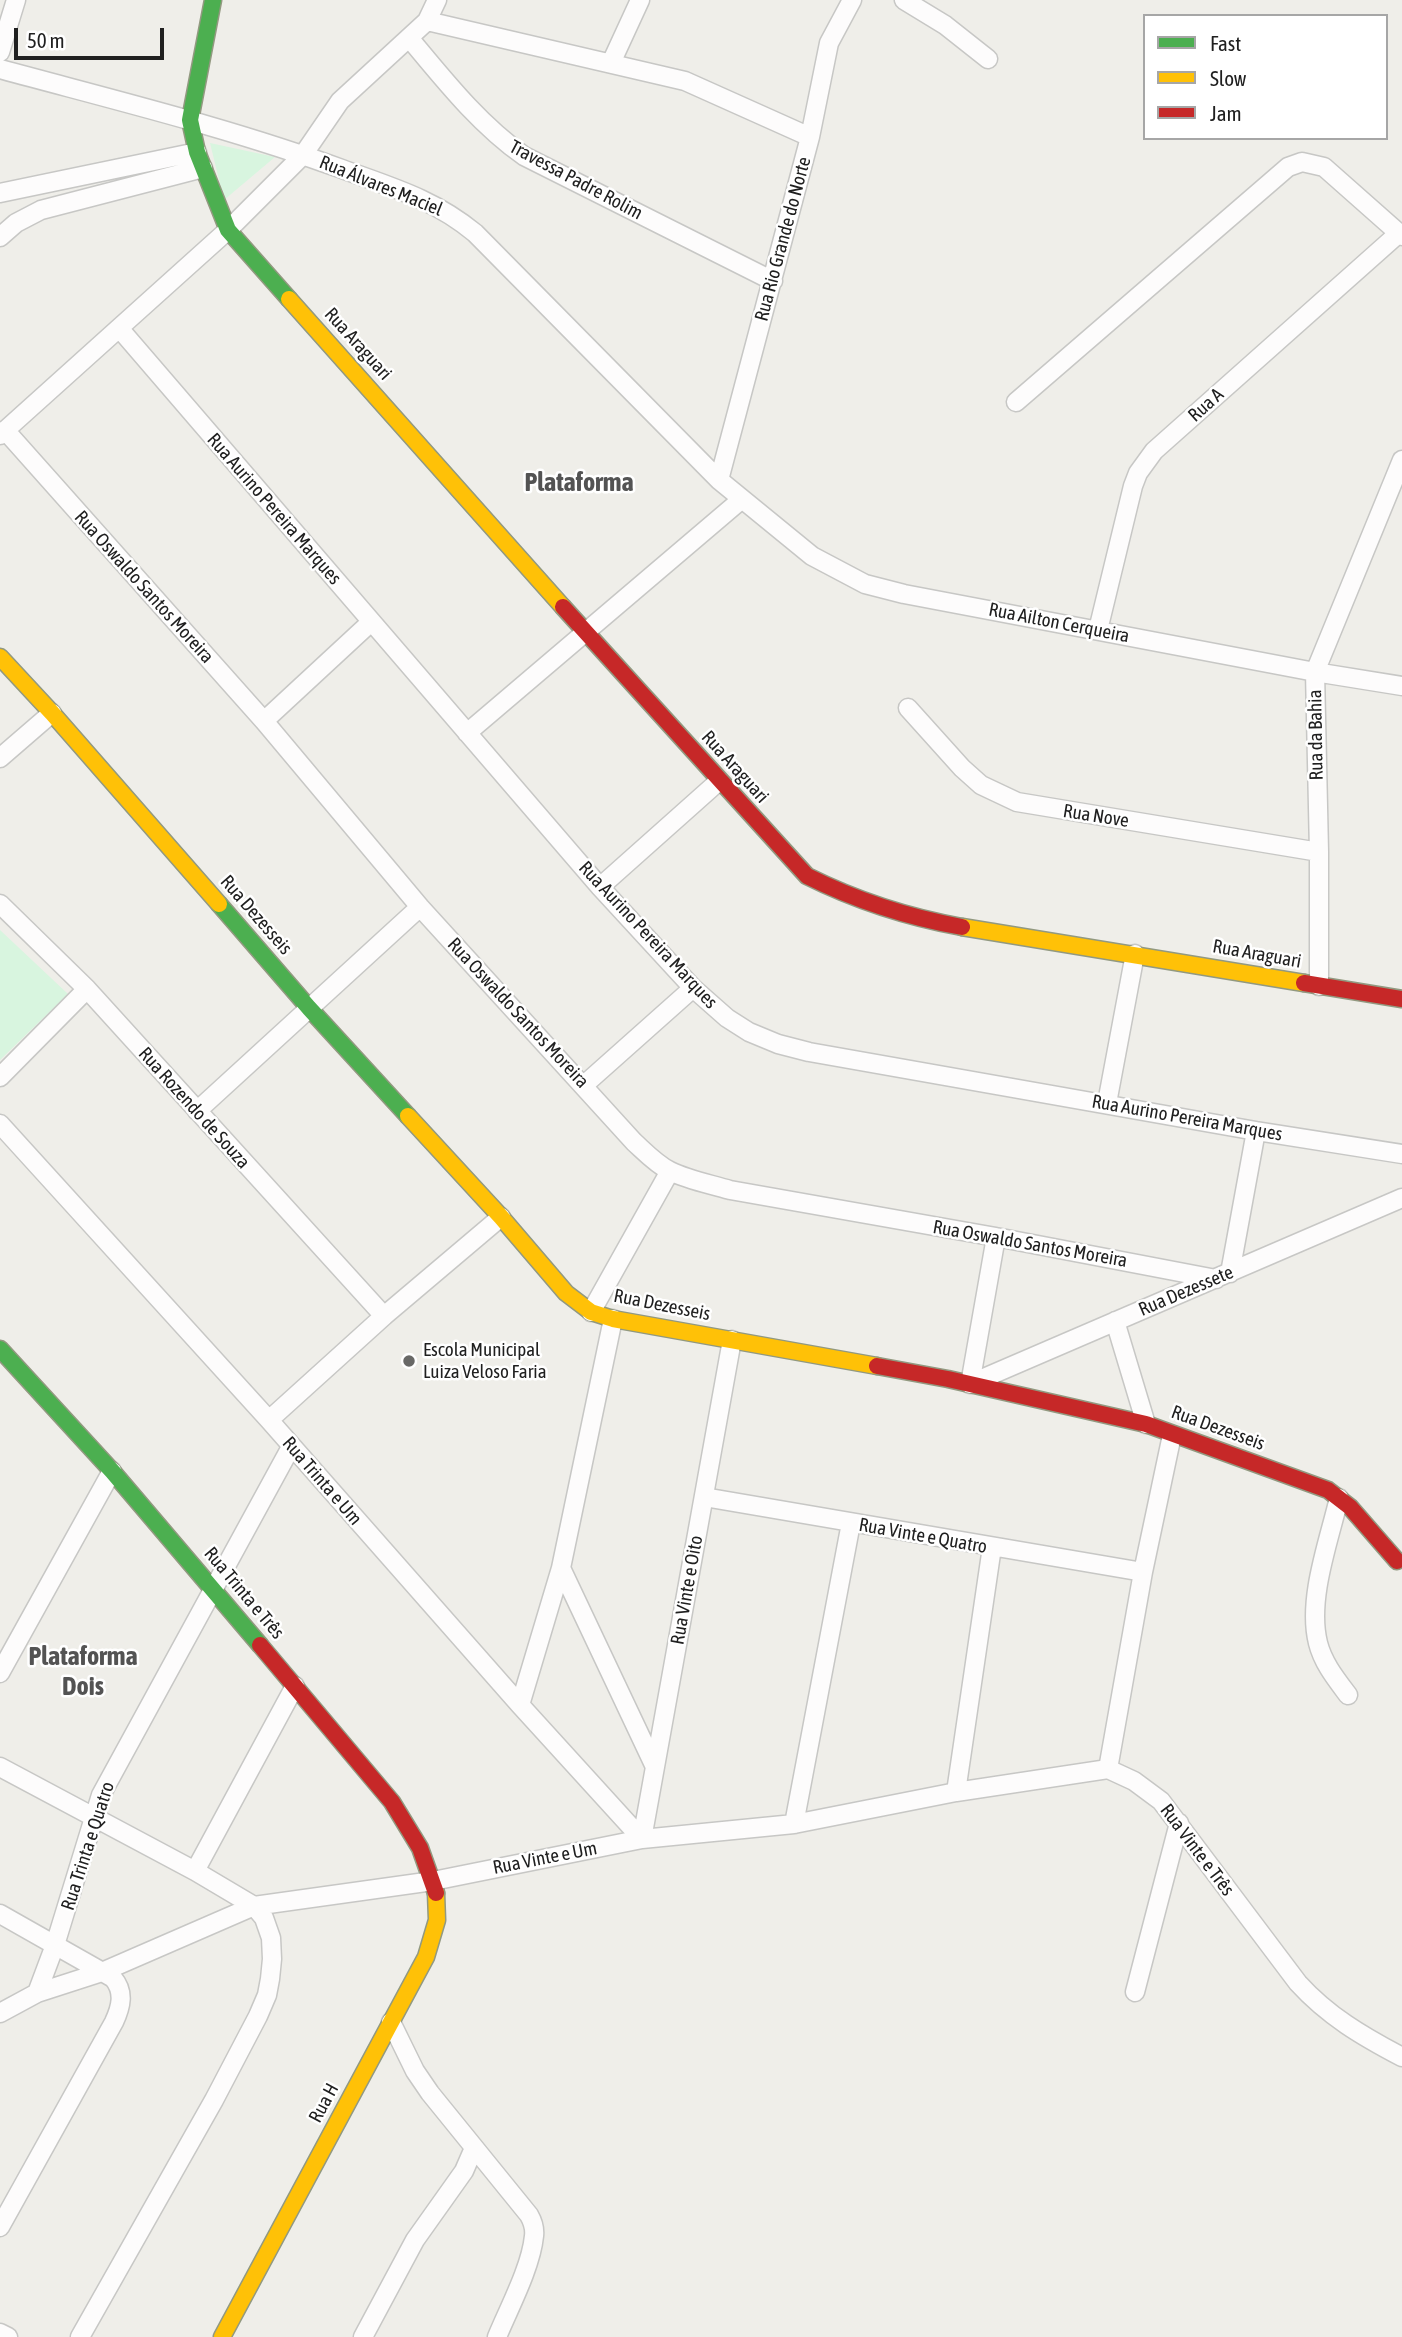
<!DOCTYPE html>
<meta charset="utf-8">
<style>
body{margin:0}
#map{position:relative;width:1402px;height:2337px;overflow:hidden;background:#efeee9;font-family:"Asap Condensed",sans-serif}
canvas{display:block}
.legend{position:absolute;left:1143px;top:14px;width:245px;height:126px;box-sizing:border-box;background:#fff;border:2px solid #a6a6a6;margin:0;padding:9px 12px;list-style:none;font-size:21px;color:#202020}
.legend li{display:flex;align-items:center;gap:14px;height:35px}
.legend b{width:35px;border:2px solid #a6a6a6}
.scale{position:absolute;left:14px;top:28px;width:150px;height:32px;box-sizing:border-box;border:4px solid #202020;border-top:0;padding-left:9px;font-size:21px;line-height:24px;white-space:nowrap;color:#202020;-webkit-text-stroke:5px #fff;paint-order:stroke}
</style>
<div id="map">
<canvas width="1402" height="2337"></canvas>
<ul class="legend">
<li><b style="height:9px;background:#4caf50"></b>Fast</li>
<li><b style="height:9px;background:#ffc107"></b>Slow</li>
<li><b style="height:9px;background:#c62828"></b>Jam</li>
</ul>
<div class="scale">50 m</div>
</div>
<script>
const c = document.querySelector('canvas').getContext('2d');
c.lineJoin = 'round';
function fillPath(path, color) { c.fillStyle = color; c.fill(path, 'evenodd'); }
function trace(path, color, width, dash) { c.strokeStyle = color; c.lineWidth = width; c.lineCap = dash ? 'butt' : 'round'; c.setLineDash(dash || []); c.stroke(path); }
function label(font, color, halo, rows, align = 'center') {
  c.font = font + ' "Asap Condensed",sans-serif'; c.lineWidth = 5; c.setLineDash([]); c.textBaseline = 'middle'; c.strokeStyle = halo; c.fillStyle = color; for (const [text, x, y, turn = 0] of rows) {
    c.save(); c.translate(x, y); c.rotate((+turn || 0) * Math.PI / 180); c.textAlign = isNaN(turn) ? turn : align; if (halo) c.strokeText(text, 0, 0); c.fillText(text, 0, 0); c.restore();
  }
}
const park = new Path2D(`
 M 210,143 L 275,157 L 224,200 Z
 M 0,930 L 68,994 L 0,1060 Z`);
const street = new Path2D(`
 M 904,0 L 945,25 L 988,59
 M 427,21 L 685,81 L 810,137
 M 410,39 C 445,81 479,124 524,156 L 773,281
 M 0,52 L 16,0
 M 611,63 L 640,0
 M 0,69 C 114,100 230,128 342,169 C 391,187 434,199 475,233 L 719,480 L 812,556 L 865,584 L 904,594 L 1315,672 L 1402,686
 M 0,193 L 197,152
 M 0,237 L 16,223 L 41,210 L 203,168
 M 119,328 L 600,887 L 693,988 L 727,1018 L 749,1032 L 778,1044 L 809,1052 L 1256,1131 L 1402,1154
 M 1016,402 L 1288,167 L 1302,162 L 1324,167 L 1402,236
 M 5,430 L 264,721 L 420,907 L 634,1142 C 645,1152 656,1164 670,1171 C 688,1180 710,1184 730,1190 L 996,1237 L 1216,1279
 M 0,435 L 228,230 L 303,155 L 340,101 L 427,21 L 437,0
 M 719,480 L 810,137 L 829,43 L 852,0
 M 1098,630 L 1133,486 L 1138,473 L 1154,451 L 1398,234
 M 908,708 L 962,768 L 981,785 L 1017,802 L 1319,852
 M 264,721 L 371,622
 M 467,733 L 742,499
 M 0,758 L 52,713
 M 600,887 L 719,781
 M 0,904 L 87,989 L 384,1316
 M 1319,986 L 1319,852 L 1315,672 L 1402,460
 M 0,1077 L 87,989
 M 584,1085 L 693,988
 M 1107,1103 L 1135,954
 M 197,1111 L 420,907
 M 0,1124 L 269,1420 L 520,1705 L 642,1839
 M 1230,1273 L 1256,1131
 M 591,1312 L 670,1171
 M 1115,1321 L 1146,1424
 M 970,1384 L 1402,1198
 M 970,1384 L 996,1237
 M 269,1420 L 384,1316 L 501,1217
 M 704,1497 L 1143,1572
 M 1339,1498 C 1329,1541 1307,1599 1318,1643 C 1323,1663 1336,1679 1348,1695
 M 561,1568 L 655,1767
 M 0,1673 L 112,1471
 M 520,1705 L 561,1568 L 613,1319
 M 0,1767 L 195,1871 L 254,1906 L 264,1918 L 271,1938 L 272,1959 L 270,1979 L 267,1995 L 258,2016 L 214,2100 L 80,2337
 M 1108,1769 L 1134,1781 L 1161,1801 L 1298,1983 C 1328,2016 1362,2036 1402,2057
 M 1108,1769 L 1143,1572 L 1172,1435
 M 956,1792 L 992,1547
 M 794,1824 L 851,1523
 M 642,1839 L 732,1340
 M 195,1871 L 295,1686
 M 0,1914 L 113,1978 C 125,1992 121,2007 114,2022 L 0,2227
 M 1135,1992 L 1179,1823
 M 37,1993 L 55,1945 L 101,1795 L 291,1447
 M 0,2013 L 37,1993 L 102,1972 L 254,1906 L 433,1881 L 642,1839 L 794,1824 L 956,1792 L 1108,1769
 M 391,2022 L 415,2071 L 430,2093 L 529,2215 C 533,2222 535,2228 534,2236 C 531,2267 509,2308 497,2337
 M 0,2333 L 8,2337
 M 363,2337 L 415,2240 L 464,2171 L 474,2148`);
const fast = new Path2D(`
 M 213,0 L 190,120 L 197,152 L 228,230 L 289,299
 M 219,904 L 309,1008 L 408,1116
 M 0,1349 L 112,1471 L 260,1645`);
const slow = new Path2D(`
 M 289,299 L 563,607
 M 0,657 L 52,713 L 219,904
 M 962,927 L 1304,983
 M 408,1116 L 501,1217 L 566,1293 L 591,1312 L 613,1319 L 877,1366
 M 222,2337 L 426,1957 L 437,1920 L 436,1893`);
const jam = new Path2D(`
 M 563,607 L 807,876 C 857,901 907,917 962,927
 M 1304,983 L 1402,999
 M 877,1366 L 948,1379 L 1146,1424 L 1328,1490 L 1350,1507 L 1397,1561
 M 260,1645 L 392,1802 L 420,1848 L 436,1893`);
const markers = [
 [409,1361,7,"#686866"]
];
const streetNames = [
 ["Travessa Padre Rolim",576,180,28],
 ["Rua Álvares Maciel",381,186,22],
 ["Rua Rio Grande do Norte",783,239,-75],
 ["Rua Araguari",358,344,48],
 ["Rua A",1206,405,-42],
 ["Rua Aurino Pereira Marques",274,509,49],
 ["Rua Oswaldo Santos Moreira",144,587,48],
 ["Rua Ailton Cerqueira",1059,623,11],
 ["Rua da Bahia",1316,735,-91],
 ["Rua Araguari",735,767,48],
 ["Rua Nove",1096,816,9],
 ["Rua Dezesseis",256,915,49],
 ["Rua Aurino Pereira Marques",648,935,47],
 ["Rua Araguari",1257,954,10],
 ["Rua Oswaldo Santos Moreira",518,1013,47],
 ["Rua Rozendo de Souza",194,1108,48],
 ["Rua Aurino Pereira Marques",1187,1118,10],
 ["Rua Oswaldo Santos Moreira",1030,1244,10],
 ["Rua Dezessete",1186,1291,-23],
 ["Rua Dezesseis",662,1305,11],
 ["Rua Dezesseis",1218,1428,20],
 ["Rua Trinta e Um",322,1481,49],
 ["Rua Vinte e Quatro",923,1536,10],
 ["Rua Vinte e Oito",687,1590,-80],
 ["Rua Trinta e Três",244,1593,50],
 ["Rua Trinta e Quatro",88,1846,-72],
 ["Rua Vinte e Três",1197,1850,53],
 ["Rua Vinte e Um",545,1858,-11],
 ["Rua H",324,2103,-62]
];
const poiNames = [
 ["Escola Municipal",423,1350],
 ["Luiza Veloso Faria",423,1372]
];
const districtNames = [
 ["Plataforma",579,483],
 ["Plataforma",83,1657],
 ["Dois",83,1687]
];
fillPath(park, '#d8f5df');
trace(street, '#c7c7c5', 21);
trace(fast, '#929980', 19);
trace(slow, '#929980', 19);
trace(jam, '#929980', 19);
trace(street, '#fdfcfc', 18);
trace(fast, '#4caf50', 16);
trace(slow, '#ffc107', 16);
trace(jam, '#c62828', 16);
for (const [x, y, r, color] of markers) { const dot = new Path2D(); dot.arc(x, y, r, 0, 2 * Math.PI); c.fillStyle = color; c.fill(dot); trace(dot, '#fff', 2.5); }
label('19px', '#202020', '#fff', streetNames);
label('19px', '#202020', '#fff', poiNames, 'left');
label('bold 26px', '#535353', '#fff', districtNames);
</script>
